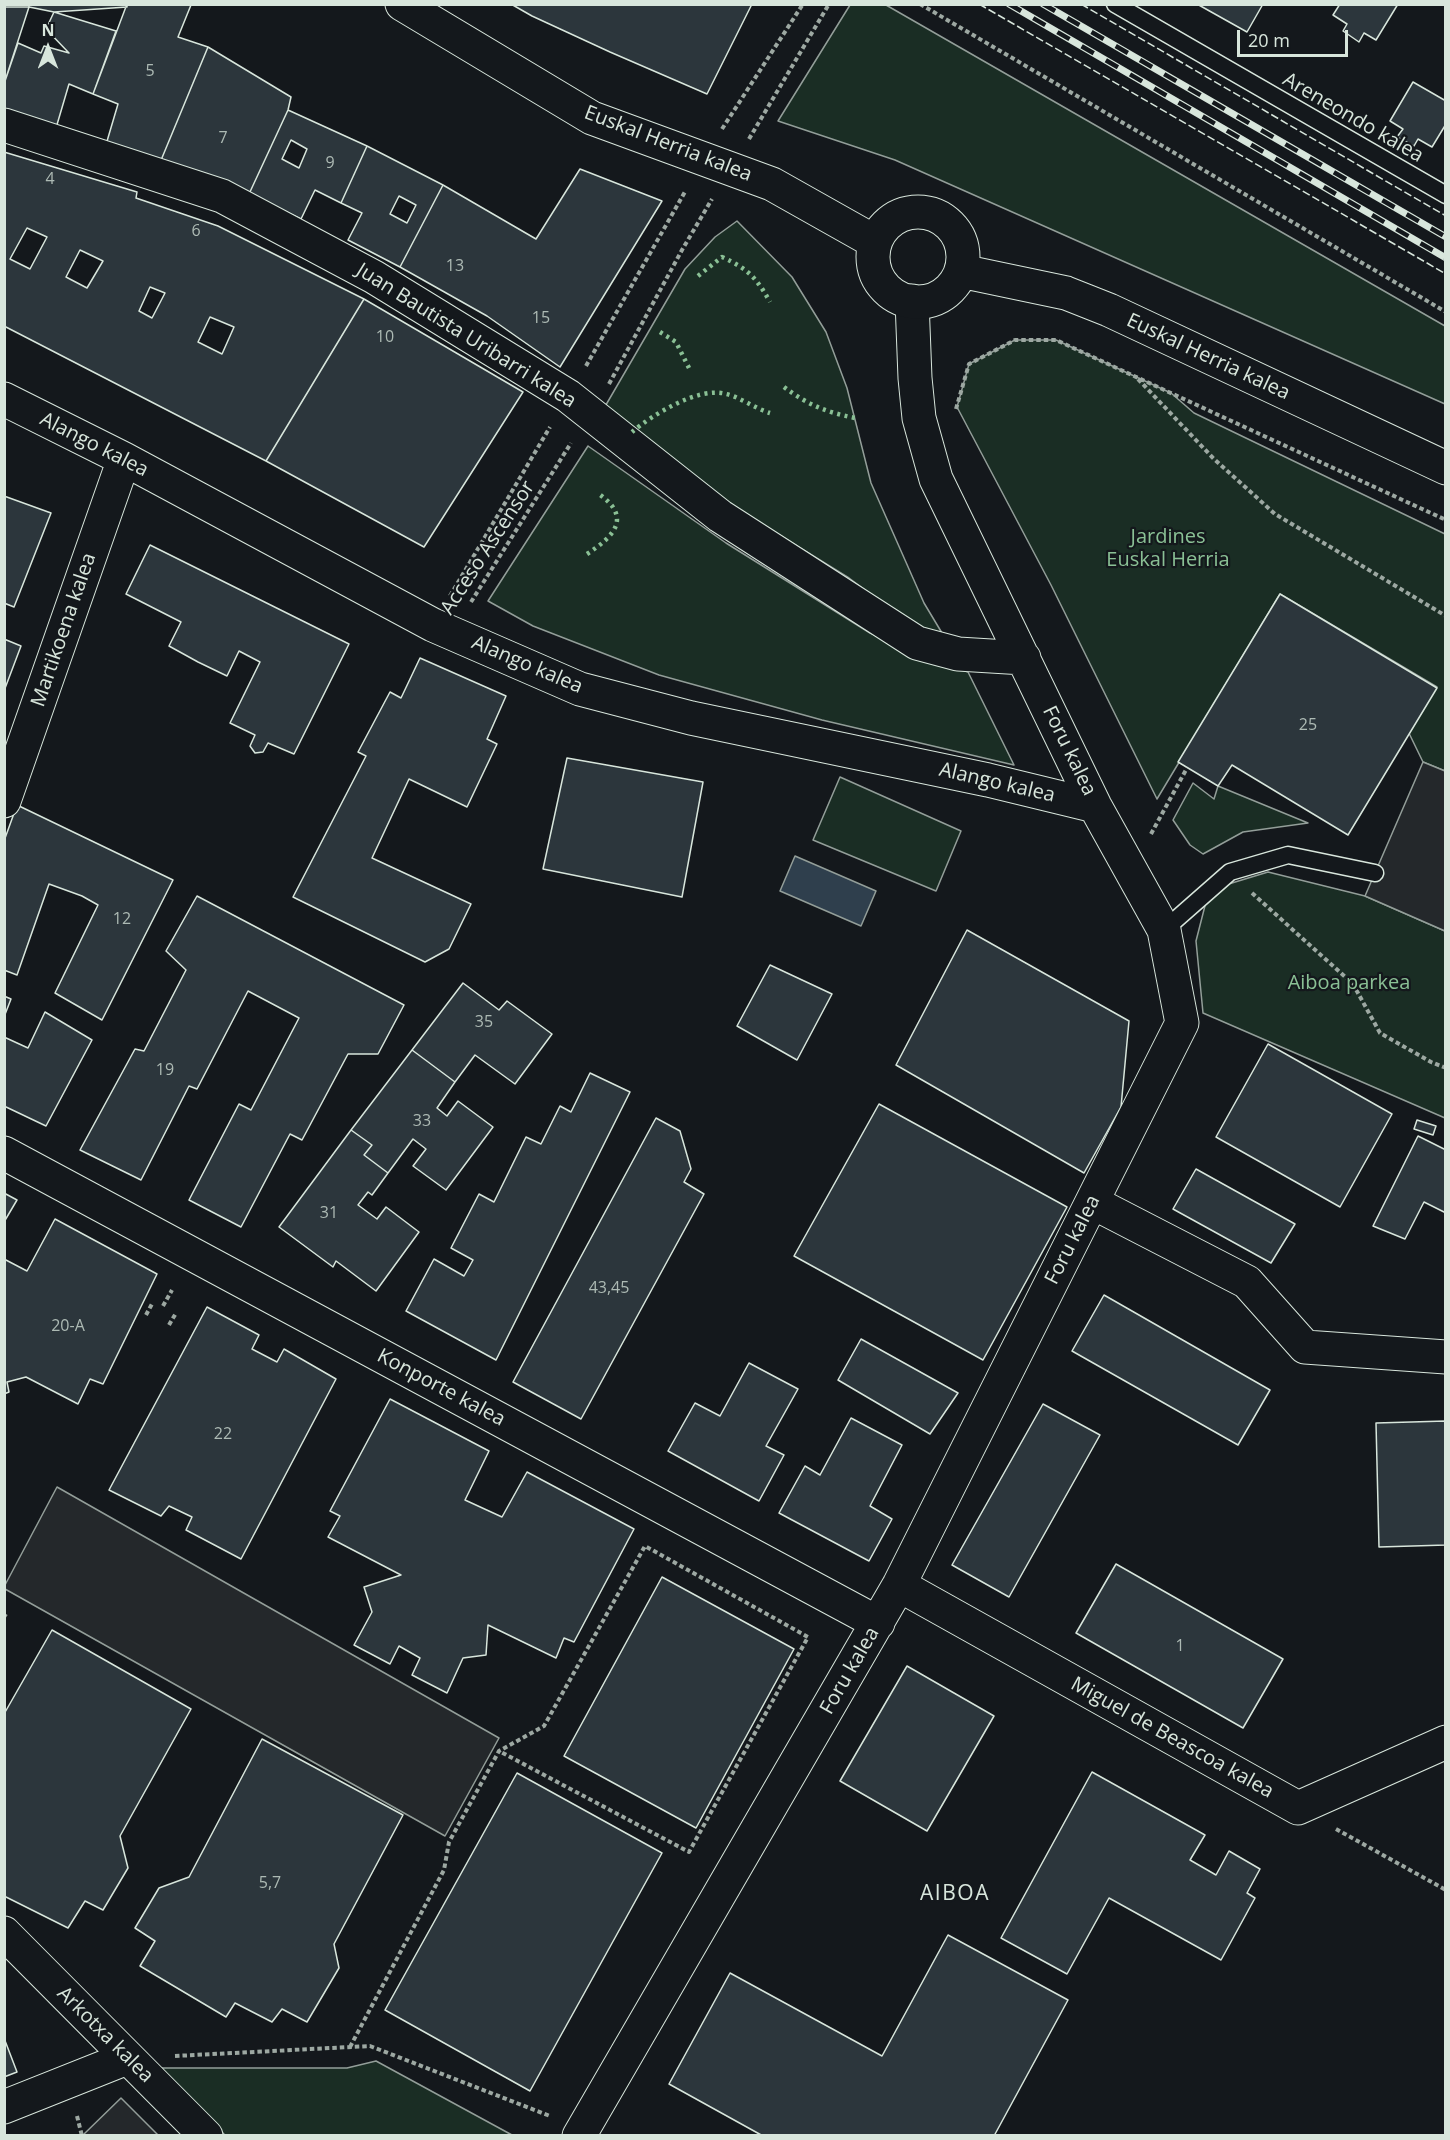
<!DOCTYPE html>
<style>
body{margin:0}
#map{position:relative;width:1450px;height:2140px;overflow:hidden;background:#14181c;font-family:"Open Sans",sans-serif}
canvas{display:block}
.frame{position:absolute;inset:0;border:6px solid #d8e6dc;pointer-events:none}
.north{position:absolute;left:18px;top:18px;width:60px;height:60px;-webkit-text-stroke:4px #14181c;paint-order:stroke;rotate:0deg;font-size:16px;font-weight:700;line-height:24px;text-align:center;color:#d8e6dc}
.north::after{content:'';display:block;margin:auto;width:21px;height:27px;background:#d8e6dc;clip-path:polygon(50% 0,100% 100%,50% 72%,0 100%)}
.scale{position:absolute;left:1237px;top:30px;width:111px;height:27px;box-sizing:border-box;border:3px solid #d8e6dc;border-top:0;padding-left:8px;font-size:18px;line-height:21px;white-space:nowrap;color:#d8e6dc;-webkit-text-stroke:4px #14181c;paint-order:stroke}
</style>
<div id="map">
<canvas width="1450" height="2140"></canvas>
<div class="frame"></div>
<div class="north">N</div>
<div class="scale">20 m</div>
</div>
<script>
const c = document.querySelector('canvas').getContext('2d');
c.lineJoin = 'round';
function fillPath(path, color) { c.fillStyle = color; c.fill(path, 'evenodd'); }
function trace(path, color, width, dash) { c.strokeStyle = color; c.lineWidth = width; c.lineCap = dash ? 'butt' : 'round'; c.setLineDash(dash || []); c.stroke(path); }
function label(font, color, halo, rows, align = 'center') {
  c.font = font + ' "Open Sans",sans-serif'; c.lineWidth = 4.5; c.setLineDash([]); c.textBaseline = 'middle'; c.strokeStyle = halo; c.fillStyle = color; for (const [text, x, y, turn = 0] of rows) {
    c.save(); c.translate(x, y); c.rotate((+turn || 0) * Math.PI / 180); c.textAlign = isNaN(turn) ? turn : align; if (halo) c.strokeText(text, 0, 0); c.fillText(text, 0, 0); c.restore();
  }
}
const green = new Path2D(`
 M 850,5 L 886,5 L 1445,326 L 1445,404 L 895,160 L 778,121 Z
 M 737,221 L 792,277 L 826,332 L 847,388 L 871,483 L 924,603 L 945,638 L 904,619 L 849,578 L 596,422 L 685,269 L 715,237 Z
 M 1015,340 L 1056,340 L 1171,393 L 1194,413 L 1445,534 L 1445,771 L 1423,762 L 1405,725 L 1437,687 L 1280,594 L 1157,799 L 1051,585 L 957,407 L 969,364 Z
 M 588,446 L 726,543 L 870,633 L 928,659 L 968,672 L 1014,765 L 822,720 L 659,675 L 533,626 L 488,601 Z
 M 840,777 L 961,831 L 936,891 L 813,840 Z
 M 1193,783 L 1214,799 L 1218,786 L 1308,823 L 1243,832 L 1203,854 L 1190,845 L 1173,820 Z
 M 1268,872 L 1365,896 L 1445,931 L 1445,1118 L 1203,1013 L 1196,941 L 1209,890 Z
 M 376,2061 L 512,2135 L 225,2135 L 155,2068 L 347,2068 Z`);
const parking = new Path2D(`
 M 1423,762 L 1445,771 L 1445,931 L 1365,896 Z
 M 57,1487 L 499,1738 L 445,1836 L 5,1589 L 5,1585 Z
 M 121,2098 L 158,2135 L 83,2135 Z`);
const water = new Path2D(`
 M 795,856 L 876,891 L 861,926 L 780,891 Z`);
const building = new Path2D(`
 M 29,4 L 127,4 L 127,7 L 54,12 L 29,7 Z
 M 127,4 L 191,5 L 178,37 L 208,47 L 159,165 L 105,148 L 118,104 L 93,94 Z
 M 511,4 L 752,4 L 707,94 L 610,52 L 532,16 Z
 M 1197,4 L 1263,4 L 1247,32 Z
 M 1340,4 L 1398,4 L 1376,40 L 1364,33 L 1359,42 L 1343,31 L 1347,24 L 1333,15 Z
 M 4,7 L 29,7 L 4,84 Z
 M 54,12 L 116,31 L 93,94 L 69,84 L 56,128 L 4,112 L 4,84 L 18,43 L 41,53 L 44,46 L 69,53 L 46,29 Z
 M 208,47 L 291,97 L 288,110 L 249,194 L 159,165 Z
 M 1413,82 L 1446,101 L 1446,124 L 1432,147 L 1418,139 L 1414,146 L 1397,137 L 1403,129 L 1390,121 Z
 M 288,110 L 367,146 L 341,203 L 315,190 L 301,219 L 249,194 ZM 291,140 L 307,149 L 299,168 L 282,159 Z
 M 367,146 L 443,185 L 400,267 L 348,240 L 362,213 L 341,203 ZM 399,196 L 416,205 L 407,223 L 390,214 Z
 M 4,152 L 137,192 L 136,198 L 218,226 L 364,299 L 266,461 L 4,326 ZM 27,228 L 47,237 L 30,269 L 10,259 ZM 80,250 L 103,261 L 87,288 L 66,277 ZM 150,287 L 165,293 L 152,318 L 139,311 ZM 210,317 L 234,327 L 222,354 L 198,342 Z
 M 580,169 L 662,201 L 560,367 L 487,316 L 400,267 L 443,185 L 536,239 Z
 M 364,299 L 523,392 L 424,547 L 266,461 Z
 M 4,496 L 51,513 L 14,607 L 4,603 Z
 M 150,545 L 349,644 L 294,754 L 268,743 L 263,752 L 255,753 L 250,746 L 255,735 L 230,723 L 260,662 L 239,651 L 227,676 L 198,662 L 169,646 L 181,622 L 126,594 Z
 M 1280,594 L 1437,688 L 1348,835 L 1232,765 L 1218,786 L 1178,762 Z
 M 4,639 L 21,646 L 4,691 Z
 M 420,658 L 506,696 L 487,739 L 497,744 L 467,807 L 409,779 L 372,858 L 471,904 L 449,949 L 425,962 L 293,897 L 366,756 L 358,752 L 390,692 L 401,698 Z
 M 567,758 L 703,782 L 682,897 L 543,869 Z
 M 17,805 L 173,880 L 102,1020 L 55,993 L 98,905 L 82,896 L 49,884 L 17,975 L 4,970 L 4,841 Z
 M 197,896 L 404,1005 L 378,1054 L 348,1054 L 302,1140 L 290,1134 L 241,1227 L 189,1200 L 239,1104 L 251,1110 L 299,1018 L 248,991 L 197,1089 L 189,1086 L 141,1180 L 80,1150 L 135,1049 L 144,1051 L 186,970 L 166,951 Z
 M 967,930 L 1129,1021 L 1121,1107 L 1084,1173 L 896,1065 Z
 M 770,965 L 832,994 L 797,1060 L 737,1026 Z
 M 463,983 L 499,1010 L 507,1001 L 552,1034 L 515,1084 L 475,1055 L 455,1082 L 412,1050 Z
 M 4,996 L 11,999 L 4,1017 Z
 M 45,1012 L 92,1040 L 46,1126 L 4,1106 L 4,1037 L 28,1048 Z
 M 1268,1044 L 1392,1114 L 1340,1207 L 1216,1137 Z
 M 412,1050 L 455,1082 L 437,1108 L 447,1116 L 458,1101 L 493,1127 L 446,1190 L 413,1166 L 426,1149 L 413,1139 L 388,1173 L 364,1155 L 372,1145 L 351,1130 Z
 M 590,1073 L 630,1092 L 496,1360 L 406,1311 L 434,1259 L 464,1276 L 473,1260 L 451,1248 L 479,1194 L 494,1202 L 526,1137 L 541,1144 L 560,1106 L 571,1112 Z
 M 879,1104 L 1067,1207 L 983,1360 L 794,1256 Z
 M 656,1118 L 680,1131 L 691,1169 L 684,1182 L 704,1194 L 581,1419 L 513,1382 Z
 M 1417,1120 L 1436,1126 L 1433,1135 L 1414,1129 Z
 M 351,1130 L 372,1145 L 364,1155 L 388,1173 L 372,1195 L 368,1192 L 358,1205 L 377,1219 L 386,1207 L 419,1232 L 376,1291 L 336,1261 L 333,1267 L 279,1227 Z
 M 1418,1136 L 1446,1150 L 1446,1213 L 1424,1202 L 1405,1239 L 1373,1226 Z
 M 1196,1169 L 1295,1224 L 1271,1263 L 1173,1209 Z
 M 4,1193 L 17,1200 L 4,1222 Z
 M 55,1219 L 157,1274 L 103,1384 L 90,1379 L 78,1404 L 26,1377 L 7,1382 L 9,1392 L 4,1394 L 4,1259 L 27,1271 Z
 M 1104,1295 L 1270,1390 L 1238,1445 L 1072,1351 Z
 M 207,1307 L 259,1335 L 252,1349 L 277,1362 L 284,1349 L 336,1379 L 241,1559 L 186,1530 L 192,1517 L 169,1506 L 161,1516 L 109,1490 Z
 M 861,1339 L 958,1393 L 930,1434 L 838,1380 Z
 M 749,1363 L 798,1389 L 766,1446 L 784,1455 L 759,1501 L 668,1451 L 695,1403 L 720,1416 Z
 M 390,1399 L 489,1451 L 465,1500 L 502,1517 L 527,1472 L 634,1529 L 574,1642 L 564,1638 L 556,1658 L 488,1625 L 486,1655 L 463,1658 L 447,1693 L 412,1675 L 420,1658 L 399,1646 L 390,1664 L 354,1645 L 372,1612 L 364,1587 L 401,1575 L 328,1537 L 340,1516 L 330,1511 Z
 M 1043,1404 L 1100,1435 L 1009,1597 L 952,1565 Z
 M 851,1418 L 902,1445 L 870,1506 L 892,1519 L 869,1561 L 779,1513 L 805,1466 L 820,1475 Z
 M 1446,1421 L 1446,1545 L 1379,1547 L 1376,1423 Z
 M 1116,1564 L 1283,1659 L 1243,1728 L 1076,1633 Z
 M 662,1577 L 794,1649 L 696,1828 L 564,1756 Z
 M 52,1630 L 191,1709 L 120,1836 L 128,1868 L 103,1910 L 85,1901 L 68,1928 L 4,1896 L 4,1714 Z
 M 907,1666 L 994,1716 L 927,1831 L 840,1781 Z
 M 262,1739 L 403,1815 L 334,1944 L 339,1968 L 307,2022 L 282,2009 L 272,2022 L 235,2003 L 226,2017 L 140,1966 L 155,1941 L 135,1928 L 159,1888 L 189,1877 Z
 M 1092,1772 L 1205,1835 L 1190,1860 L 1216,1875 L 1229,1851 L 1260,1869 L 1247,1893 L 1255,1898 L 1221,1960 L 1109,1898 L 1067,1974 L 1001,1938 Z
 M 517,1773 L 662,1853 L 530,2091 L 385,2010 Z
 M 948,1935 L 1068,2000 L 994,2136 L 763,2136 L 669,2084 L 730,1973 L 882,2056 Z
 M 4,2038 L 17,2072 L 4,2077 Z`);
const path = new Path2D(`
 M 920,4 L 1446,312
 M 722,129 L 803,4
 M 749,139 L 829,4
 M 586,366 L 686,190
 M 1138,379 L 1213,458 L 1275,514 L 1446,616
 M 609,384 L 682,250 L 712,199
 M 956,409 L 969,364 L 1015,340 L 1056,340 L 1446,520
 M 450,596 L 550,427
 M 471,602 L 571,443
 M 1151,834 L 1187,768
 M 1252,893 L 1353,984 L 1380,1033 L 1431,1062 L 1446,1068
 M 163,1306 L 172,1290
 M 146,1315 L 153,1302
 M 169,1325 L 176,1313
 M 4,1617 L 6,1614
 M 1336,1829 L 1446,1890
 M 350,2047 L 444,1870 L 449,1842 L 499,1751 L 544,1726 L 645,1546 L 808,1637 L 689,1852 L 499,1751
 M 175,2056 L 370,2046 L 550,2116
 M 77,2116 L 82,2136`);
const lane = new Path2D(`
 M 1115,4 L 1446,195
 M 1164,930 L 1230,872 L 1288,855 L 1375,873`);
const street = new Path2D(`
 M 4,125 L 222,196 L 374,277 L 568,396 L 720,516 L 917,643 L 958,654 L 1024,658
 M 4,399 L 124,459 L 433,625 L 580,689 L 691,718 L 988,780 L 1095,806
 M 4,801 L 124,459
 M 4,1153 L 878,1623
 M 1092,1202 L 1247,1282 L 1305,1347 L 1446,1357
 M 899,1585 L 1298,1808 L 1446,1742
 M 4,1933 L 206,2136
 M 4,2107 L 127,2058
 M 579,2136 L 899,1585 L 1182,1023 L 1164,930 L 1095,806 L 936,479 L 919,418 L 915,378 L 912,301`);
const secondary = new Path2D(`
 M 402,4 L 592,118 L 772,184 L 875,242
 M873 257a45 45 0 1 1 90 0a45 45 0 1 1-90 0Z
 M 961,271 L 1066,293 L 1109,310 L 1446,468`);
const rail = new Path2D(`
 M 1009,4 L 1446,258
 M 1043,4 L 1446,237`);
const hedge = new Path2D(`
 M 698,276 L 722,257 C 748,269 756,277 770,302
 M 660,332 L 676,342 L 689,368
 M 784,387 C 808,405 826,412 855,418
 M 632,432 C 652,415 699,386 726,394 C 740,397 754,408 770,413
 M 587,554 C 613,537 633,518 599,494`);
const fence = new Path2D(`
 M 979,4 L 1446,274
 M 1081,4 L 1446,216`);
const numberNames = [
 ["5",150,71],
 ["7",223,138],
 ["9",330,163],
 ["4",50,179],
 ["6",196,231],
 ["13",455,266],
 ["15",541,318],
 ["10",385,337],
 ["25",1308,725],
 ["12",122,919],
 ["35",484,1022],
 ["19",165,1070],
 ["33",422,1121],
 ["31",329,1213],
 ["43,45",609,1288],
 ["20-A",68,1326],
 ["22",223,1434],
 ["1",1180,1646],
 ["5,7",270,1883]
];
const streetNames = [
 ["Areneondo kalea",1353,118,30],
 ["Euskal Herria kalea",668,144,21],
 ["Juan Bautista Uribarri kalea",466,336,32],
 ["Euskal Herria kalea",1208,357,25],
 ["Alango kalea",94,445,27],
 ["Acceso Ascensor",488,548,-57],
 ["Martikoena kalea",64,630,-71],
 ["Alango kalea",527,665,23],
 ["Foru kalea",1069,751,64],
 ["Alango kalea",997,783,13],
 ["Foru kalea",1073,1240,-63],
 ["Konporte kalea",441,1388,28],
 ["Foru kalea",850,1671,-60],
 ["Miguel de Beascoa kalea",1172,1738,29],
 ["Arkotxa kalea",105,2035,45]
];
const parkNames = [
 ["Jardines",1168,537],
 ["Euskal Herria",1168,560],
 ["Aiboa parkea",1349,983]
];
const neighbourhoodNames = [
 ["AIBOA",955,1894]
];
fillPath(green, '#1a2d24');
trace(green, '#939e99', 1.5);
fillPath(parking, '#24282b');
trace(parking, '#939e99', 1.5);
fillPath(water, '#2f3f4d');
trace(water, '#939e99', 1.5);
fillPath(building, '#2c363c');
trace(building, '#d8e6dc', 1.5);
trace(lane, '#d8e6dc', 19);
trace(street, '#d8e6dc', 35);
trace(secondary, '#d8e6dc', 35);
trace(path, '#9da8a2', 4, [4.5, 3]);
trace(lane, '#14181c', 16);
trace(street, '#14181c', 33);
trace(secondary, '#14181c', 33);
trace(rail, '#d8e6dc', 7);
trace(rail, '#14181c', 4.5, [14]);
trace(hedge, '#8ac095', 4.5, [3, 4.5]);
trace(fence, '#d8e6dc', 1.5, [8, 3]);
label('16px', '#adbab4', null, numberNames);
label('20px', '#d8e6dc', '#14181c', streetNames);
label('20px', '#8ac095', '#14181c', parkNames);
c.letterSpacing = '1.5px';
label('21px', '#d8e6dc', '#14181c', neighbourhoodNames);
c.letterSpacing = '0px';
</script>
